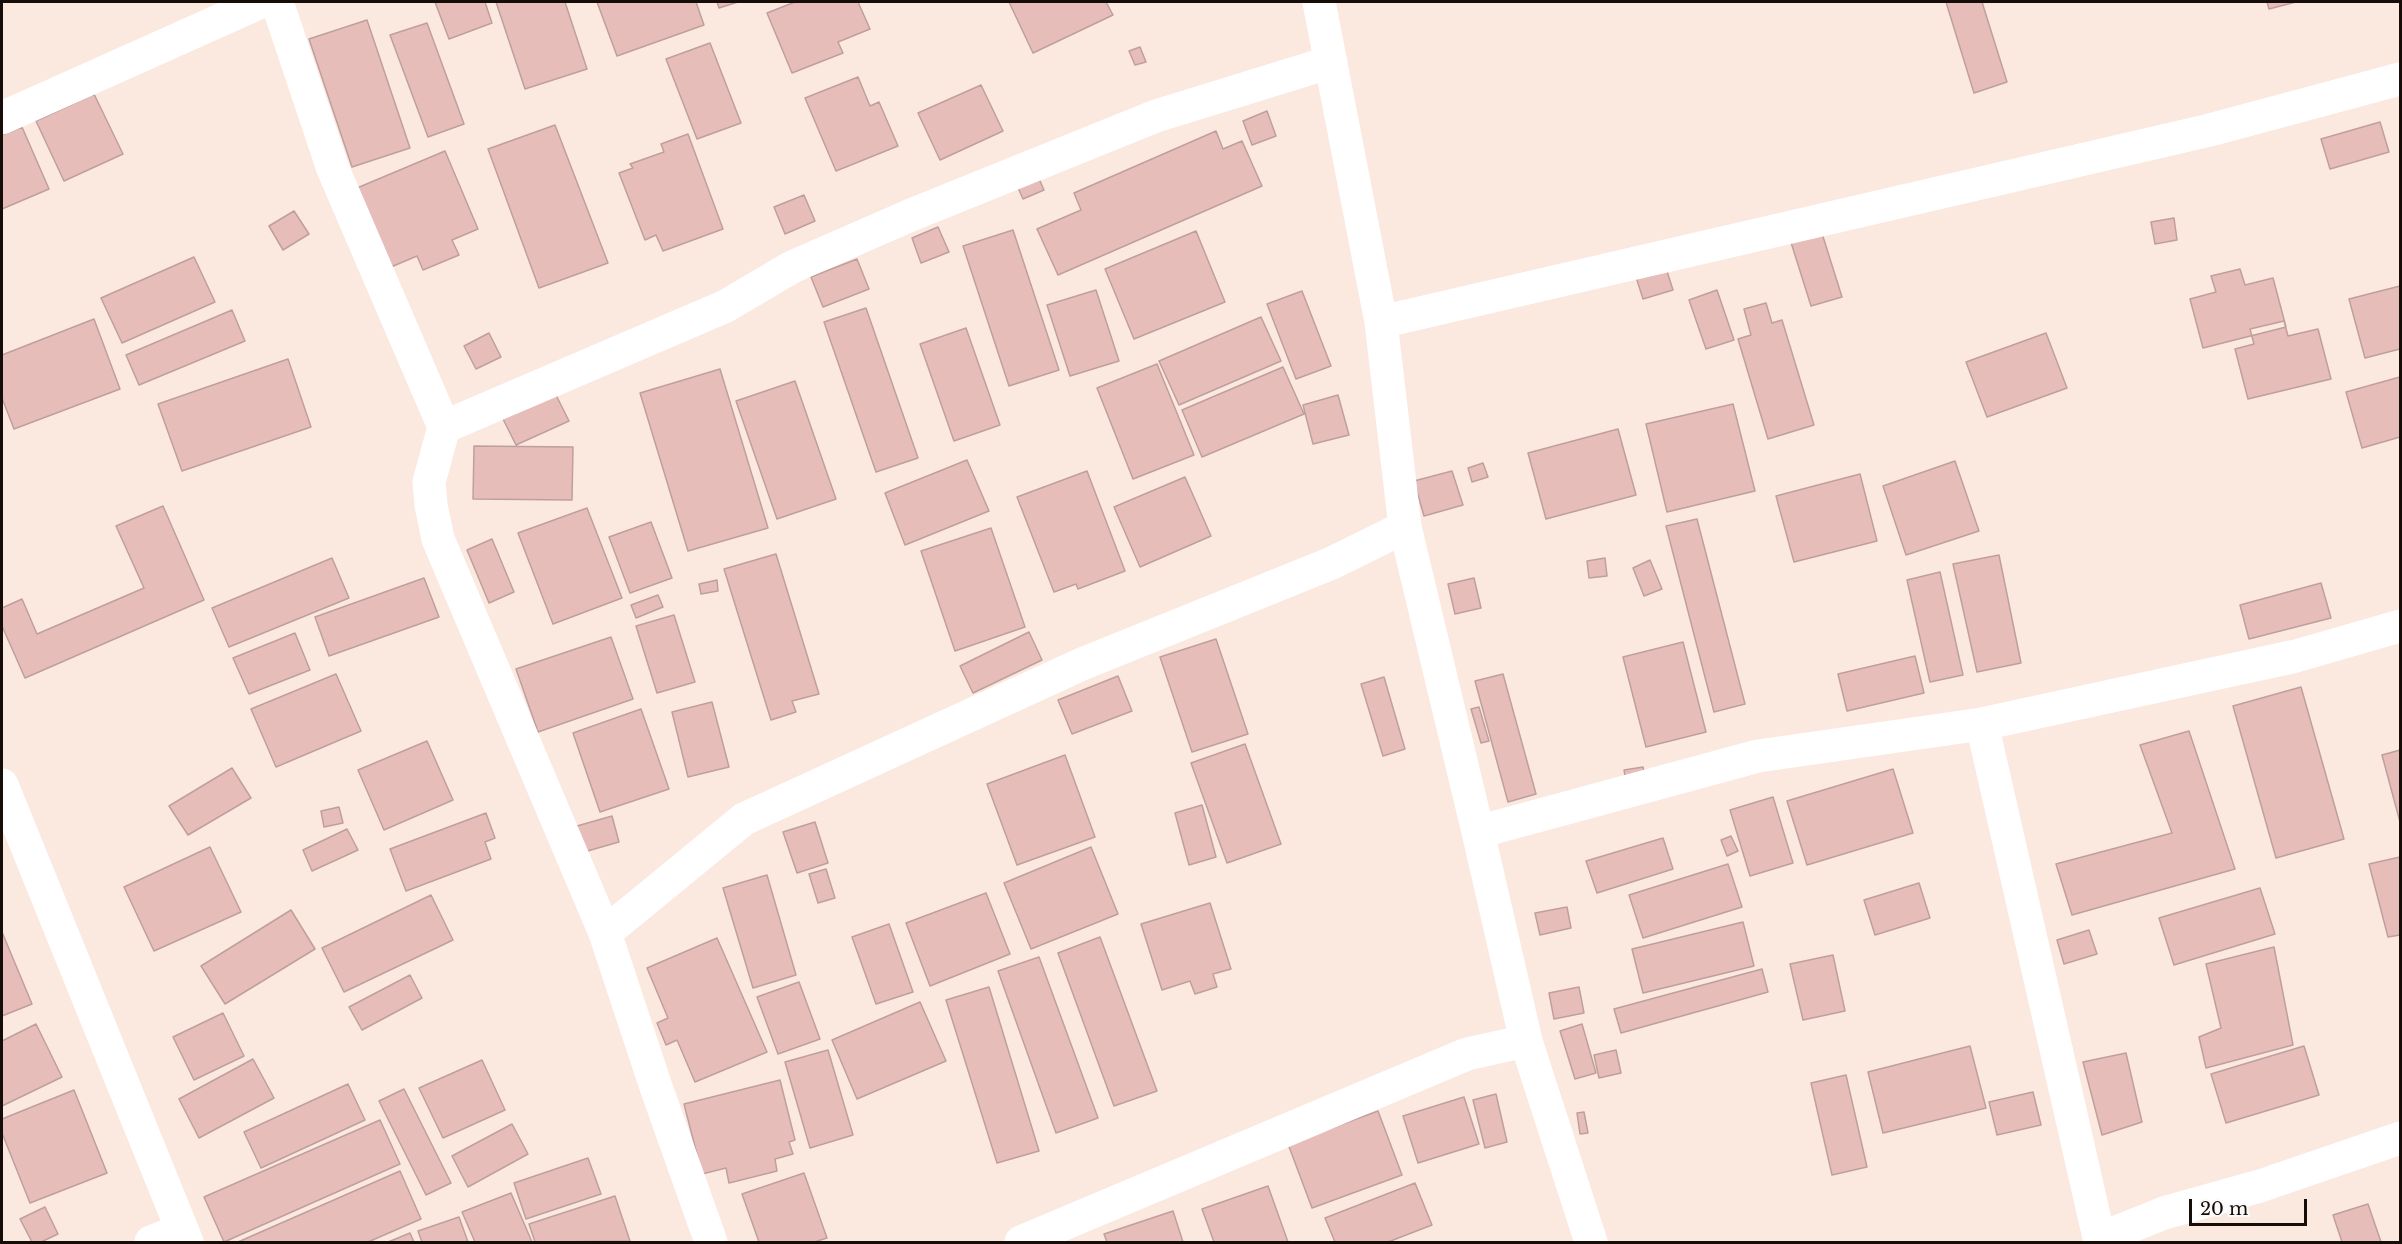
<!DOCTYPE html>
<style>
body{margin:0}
#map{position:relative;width:2402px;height:1244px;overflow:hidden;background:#fbe9e0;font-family:"Libre Baskerville",serif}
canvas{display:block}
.frame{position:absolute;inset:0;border:3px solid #160d08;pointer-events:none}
.scale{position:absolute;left:2189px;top:1199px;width:118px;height:27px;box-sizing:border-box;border:3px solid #160d08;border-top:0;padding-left:8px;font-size:18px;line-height:21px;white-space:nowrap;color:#160d08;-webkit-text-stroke:4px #fafafa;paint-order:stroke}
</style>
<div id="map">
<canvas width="2402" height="1244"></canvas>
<div class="frame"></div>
<div class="scale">20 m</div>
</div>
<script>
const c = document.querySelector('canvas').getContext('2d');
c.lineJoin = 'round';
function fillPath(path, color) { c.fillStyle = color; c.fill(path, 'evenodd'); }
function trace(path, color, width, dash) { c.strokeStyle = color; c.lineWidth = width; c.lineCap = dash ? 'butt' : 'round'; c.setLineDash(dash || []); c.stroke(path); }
const building = new Path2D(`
 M 435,2 L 485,2 L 492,23 L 449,39 Z
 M 496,2 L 565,2 L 587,69 L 525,89 Z
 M 597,2 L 696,2 L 704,25 L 617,56 Z
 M 717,2 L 738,2 L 719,8 Z
 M 795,2 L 858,2 L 870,29 L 838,42 L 843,53 L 792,73 L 767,13 Z
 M 1009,2 L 1106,2 L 1113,15 L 1033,53 Z
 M 1946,2 L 1982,2 L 2007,82 L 1974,93 Z
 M 2267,2 L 2296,2 L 2269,9 Z
 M 367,20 L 410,148 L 352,167 L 309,39 Z
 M 427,23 L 464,124 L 428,137 L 390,35 Z
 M 710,43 L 741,123 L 697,139 L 666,59 Z
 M 1140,47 L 1146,62 L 1135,65 L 1129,51 Z
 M 858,77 L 870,106 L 879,102 L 898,146 L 836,171 L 805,98 Z
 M 981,85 L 1003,131 L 940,160 L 918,113 Z
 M 94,94 L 123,154 L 64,181 L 36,121 Z
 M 1267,111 L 1276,136 L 1252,145 L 1243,121 Z
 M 2380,122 L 2389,152 L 2330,169 L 2321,139 Z
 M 555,125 L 608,263 L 539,288 L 488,149 Z
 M 22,127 L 49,189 L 2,209 L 2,135 Z
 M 1216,131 L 1223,149 L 1242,141 L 1262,186 L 1058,275 L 1037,229 L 1081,210 L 1074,193 Z
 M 688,134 L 723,229 L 663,251 L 656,235 L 645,240 L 619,173 L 633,168 L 630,164 L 664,152 L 661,144 Z
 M 445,151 L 478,229 L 452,240 L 459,255 L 423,270 L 417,256 L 391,267 L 357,188 Z
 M 1036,172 L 1044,190 L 1023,199 L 1015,181 Z
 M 804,195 L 815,221 L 785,234 L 774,207 Z
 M 294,211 L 309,234 L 283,250 L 269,226 Z
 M 2174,218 L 2177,240 L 2155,244 L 2151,222 Z
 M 938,227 L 949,252 L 921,263 L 912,238 Z
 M 1820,227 L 1842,297 L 1811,306 L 1789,236 Z
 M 1013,230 L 1059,370 L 1009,386 L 963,246 Z
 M 1196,231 L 1225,302 L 1134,339 L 1105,269 Z
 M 194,257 L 215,302 L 122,343 L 101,298 Z
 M 857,259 L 869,289 L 823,307 L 811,277 Z
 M 1666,268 L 1673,290 L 1643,299 L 1636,277 Z
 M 2240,269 L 2245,285 L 2273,278 L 2286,327 L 2203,348 L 2190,299 L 2216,292 L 2211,276 Z
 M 2400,286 L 2400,349 L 2365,358 L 2349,299 Z
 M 1096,290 L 1119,361 L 1070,376 L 1047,305 Z
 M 1717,290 L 1734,340 L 1706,349 L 1689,300 Z
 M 1302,291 L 1331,366 L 1296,379 L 1267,304 Z
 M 1766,303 L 1772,323 L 1782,320 L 1814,425 L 1768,439 L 1738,339 L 1751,335 L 1744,309 Z
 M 866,308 L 918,458 L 876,472 L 824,322 Z
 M 232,310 L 245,341 L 139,385 L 126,355 Z
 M 1261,317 L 1281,361 L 1179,405 L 1159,361 Z
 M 94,319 L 120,389 L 14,429 L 2,398 L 2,355 Z
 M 2284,321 L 2288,336 L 2318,329 L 2331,379 L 2248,399 L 2235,349 L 2254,344 L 2250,329 Z
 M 966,328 L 1000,425 L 954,441 L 920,344 Z
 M 489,333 L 501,357 L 476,369 L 464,346 Z
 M 2046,333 L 2067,388 L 1987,417 L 1966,362 Z
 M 288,359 L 311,427 L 182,471 L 158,404 Z
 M 1157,364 L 1194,455 L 1133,479 L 1097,388 Z
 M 1283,367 L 1304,414 L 1202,457 L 1182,410 Z
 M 720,369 L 768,528 L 688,551 L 640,393 Z
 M 2400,377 L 2400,437 L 2362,448 L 2346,392 Z
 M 795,381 L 836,499 L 777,519 L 736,401 Z
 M 556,395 L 569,421 L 516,445 L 503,419 Z
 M 1338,395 L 1349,435 L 1313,444 L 1303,405 Z
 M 1733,404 L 1755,491 L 1667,512 L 1646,424 Z
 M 1618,429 L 1636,495 L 1546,519 L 1528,453 Z
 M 474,446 L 573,447 L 572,500 L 473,499 Z
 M 967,460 L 989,511 L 905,545 L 885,493 Z
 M 1955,461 L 1979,531 L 1906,555 L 1883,486 Z
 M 1483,463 L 1488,477 L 1472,482 L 1468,468 Z
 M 1087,471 L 1125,571 L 1078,589 L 1076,584 L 1054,592 L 1017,497 Z
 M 1452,471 L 1463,505 L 1424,516 L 1414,481 Z
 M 1860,474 L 1877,541 L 1794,562 L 1776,496 Z
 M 1185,477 L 1211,536 L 1140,567 L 1114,507 Z
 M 163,506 L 204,600 L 25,678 L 2,626 L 2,608 L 22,599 L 37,634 L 144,588 L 116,526 Z
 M 587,508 L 622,598 L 553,624 L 518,533 Z
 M 1697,519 L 1745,704 L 1714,712 L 1666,526 Z
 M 651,522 L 672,578 L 630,593 L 609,537 Z
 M 991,528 L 1025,627 L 955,651 L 921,551 Z
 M 492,539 L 514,592 L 489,603 L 467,550 Z
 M 776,554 L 819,694 L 792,701 L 796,712 L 771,720 L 724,569 Z
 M 1999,555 L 2021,663 L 1977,672 L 1953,564 Z
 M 332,558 L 349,598 L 229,647 L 212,608 Z
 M 1605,558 L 1607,576 L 1589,578 L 1587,561 Z
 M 1650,560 L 1662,589 L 1644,596 L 1633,568 Z
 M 1940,572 L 1963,675 L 1930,682 L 1907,580 Z
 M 424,578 L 439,617 L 329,656 L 315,617 Z
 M 1474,578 L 1481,608 L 1455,614 L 1448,584 Z
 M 717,580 L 718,591 L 701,594 L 699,584 Z
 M 2321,583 L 2331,618 L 2249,639 L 2240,605 Z
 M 658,595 L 663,607 L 636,618 L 631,605 Z
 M 674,615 L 695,682 L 657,693 L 636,626 Z
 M 1029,632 L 1042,660 L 973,693 L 960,666 Z
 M 295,633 L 310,670 L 249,694 L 233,658 Z
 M 611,637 L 633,699 L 538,732 L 516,669 Z
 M 1216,639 L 1248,734 L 1192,752 L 1160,657 Z
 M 1683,642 L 1706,732 L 1646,747 L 1623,657 Z
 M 1915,656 L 1924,693 L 1847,711 L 1838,674 Z
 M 336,674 L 361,731 L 276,767 L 251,709 Z
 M 1503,674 L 1536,794 L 1508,802 L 1475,681 Z
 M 1118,676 L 1132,711 L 1072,734 L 1058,700 Z
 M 1384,677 L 1405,749 L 1383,756 L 1361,684 Z
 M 2301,687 L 2344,839 L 2276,858 L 2233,706 Z
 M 712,702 L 729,767 L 688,777 L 672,712 Z
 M 1479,707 L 1489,741 L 1481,743 L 1471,709 Z
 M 641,709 L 669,789 L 600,812 L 573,733 Z
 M 2189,731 L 2235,869 L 2072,915 L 2056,864 L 2172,833 L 2140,745 Z
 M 427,741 L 453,800 L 384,830 L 358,770 Z
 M 1245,744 L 1281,844 L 1227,863 L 1191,763 Z
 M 2400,750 L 2400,822 L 2382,755 Z
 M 1065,755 L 1095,837 L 1017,865 L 987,784 Z
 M 1643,767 L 1645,778 L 1626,782 L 1624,770 Z
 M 232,768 L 251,798 L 188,835 L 169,806 Z
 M 1893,769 L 1913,833 L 1807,865 L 1787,801 Z
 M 1773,797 L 1793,863 L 1750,876 L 1730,810 Z
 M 1202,805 L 1216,857 L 1189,865 L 1175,813 Z
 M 339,807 L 343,823 L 324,827 L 321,811 Z
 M 486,813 L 495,838 L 485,842 L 491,859 L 406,891 L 390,849 Z
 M 612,816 L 619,842 L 584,852 L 577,826 Z
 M 815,822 L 828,863 L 797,873 L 783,832 Z
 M 347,829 L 358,850 L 312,871 L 303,850 Z
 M 1731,836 L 1738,851 L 1727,856 L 1721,840 Z
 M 1663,838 L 1673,869 L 1597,893 L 1586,861 Z
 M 210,847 L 241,912 L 154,951 L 124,887 Z
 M 1091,847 L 1118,914 L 1031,949 L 1004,883 Z
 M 2400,857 L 2400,935 L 2388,937 L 2369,864 Z
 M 1728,864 L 1742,907 L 1643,938 L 1629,895 Z
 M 826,869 L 835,898 L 818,903 L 809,874 Z
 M 767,875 L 796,975 L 753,988 L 723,888 Z
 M 1919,883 L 1930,918 L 1875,935 L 1864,900 Z
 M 2260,888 L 2275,934 L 2174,965 L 2159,918 Z
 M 986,893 L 1010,954 L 930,986 L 906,923 Z
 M 431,895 L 453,940 L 344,992 L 322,948 Z
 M 1210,903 L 1231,969 L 1213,974 L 1217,987 L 1195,994 L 1190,981 L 1162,990 L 1141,924 Z
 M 1567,907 L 1571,928 L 1540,935 L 1535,913 Z
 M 291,910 L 315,949 L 225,1004 L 201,966 Z
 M 1743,922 L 1754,966 L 1643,993 L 1632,949 Z
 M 889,924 L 913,992 L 876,1004 L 852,937 Z
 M 2089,930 L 2097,954 L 2064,964 L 2057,940 Z
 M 2,932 L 32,1004 L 2,1016 Z
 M 1100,937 L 1157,1091 L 1114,1106 L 1058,953 Z
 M 717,938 L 767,1052 L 695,1082 L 677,1040 L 666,1045 L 657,1023 L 668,1018 L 647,968 Z
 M 2274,947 L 2293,1045 L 2206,1068 L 2199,1037 L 2221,1028 L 2206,964 Z
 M 1833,955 L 1845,1011 L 1803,1020 L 1790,964 Z
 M 1039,957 L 1098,1118 L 1056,1133 L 998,971 Z
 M 1762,969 L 1768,992 L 1621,1033 L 1614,1009 Z
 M 410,975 L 422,998 L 362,1030 L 349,1007 Z
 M 799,982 L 820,1039 L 778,1054 L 757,997 Z
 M 989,987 L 1039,1151 L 997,1163 L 946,1000 Z
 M 1579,987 L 1584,1013 L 1554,1019 L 1549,993 Z
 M 920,1002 L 946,1061 L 857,1099 L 832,1040 Z
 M 223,1013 L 244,1056 L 194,1080 L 173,1037 Z
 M 36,1024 L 62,1077 L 2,1106 L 2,1041 Z
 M 1582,1024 L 1596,1073 L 1575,1079 L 1560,1031 Z
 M 1970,1046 L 1986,1108 L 1883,1133 L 1868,1072 Z
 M 2304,1046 L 2319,1095 L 2226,1123 L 2211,1074 Z
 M 828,1050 L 853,1135 L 810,1148 L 785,1062 Z
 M 1616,1050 L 1621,1073 L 1599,1078 L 1594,1055 Z
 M 2126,1053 L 2142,1122 L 2102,1135 L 2083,1062 Z
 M 253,1059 L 274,1098 L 199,1138 L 179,1099 Z
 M 482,1060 L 505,1110 L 443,1138 L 419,1088 Z
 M 1846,1075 L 1867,1167 L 1832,1175 L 1811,1083 Z
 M 780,1080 L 795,1140 L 789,1142 L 793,1154 L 775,1159 L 777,1171 L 729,1183 L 726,1168 L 702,1174 L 684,1104 Z
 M 348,1084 L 365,1120 L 261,1168 L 244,1132 Z
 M 404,1089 L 451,1183 L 426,1195 L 379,1101 Z
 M 74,1090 L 107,1173 L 30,1203 L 2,1133 L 2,1119 Z
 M 2033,1092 L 2041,1125 L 1997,1135 L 1989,1102 Z
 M 1496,1094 L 1507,1142 L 1485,1148 L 1473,1100 Z
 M 1464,1097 L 1479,1144 L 1418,1163 L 1403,1116 Z
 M 1378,1111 L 1402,1175 L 1312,1208 L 1288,1144 Z
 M 1584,1112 L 1588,1133 L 1580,1134 L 1577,1113 Z
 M 380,1120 L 400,1164 L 224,1242 L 204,1197 Z
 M 512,1124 L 528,1154 L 468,1187 L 452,1156 Z
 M 588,1158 L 601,1194 L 526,1219 L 514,1183 Z
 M 400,1171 L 421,1219 L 368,1242 L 238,1242 Z
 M 804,1173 L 827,1238 L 814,1242 L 759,1242 L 742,1194 Z
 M 1415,1183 L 1432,1225 L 1388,1242 L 1335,1242 L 1325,1218 Z
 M 1268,1186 L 1288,1242 L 1214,1242 L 1202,1209 Z
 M 511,1193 L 532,1242 L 475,1242 L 462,1212 Z
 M 615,1196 L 630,1241 L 535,1242 L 529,1224 Z
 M 2368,1204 L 2381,1242 L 2342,1242 L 2333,1215 Z
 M 45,1207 L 58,1234 L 41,1242 L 32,1242 L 20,1219 Z
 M 1173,1211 L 1183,1242 L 1107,1242 L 1104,1234 Z
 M 459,1217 L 468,1242 L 422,1242 L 418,1231 Z
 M 410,1233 L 414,1242 L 388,1242 Z`);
const minor = new Path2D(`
 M 277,2 L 333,169 L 444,427 L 429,482 L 431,505 L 438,539 L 605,933 L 656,1087 L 711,1242
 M 1319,2 L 1381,322 L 1405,527 L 1478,832 L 1526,1041 L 1591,1242
 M 2,118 L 261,2
 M 1381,322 L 2210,130 L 2400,79
 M 444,427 L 726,306 L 792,267 L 911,215 L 1156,116 L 1331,62
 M 1982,724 L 2100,1242
 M 2,785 L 187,1242
 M 1478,832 L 1758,756 L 1982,724 L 2296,656 L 2400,626
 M 605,933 L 744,819 L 1082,664 L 1332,563 L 1405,527
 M 2099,1239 L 2164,1213 L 2260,1186 L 2400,1138
 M 151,1242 L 182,1230
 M 1021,1242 L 1467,1054 L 1526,1041`);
fillPath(building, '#e7bdba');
trace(building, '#bf9f9d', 1.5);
trace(minor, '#fff', 33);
</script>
